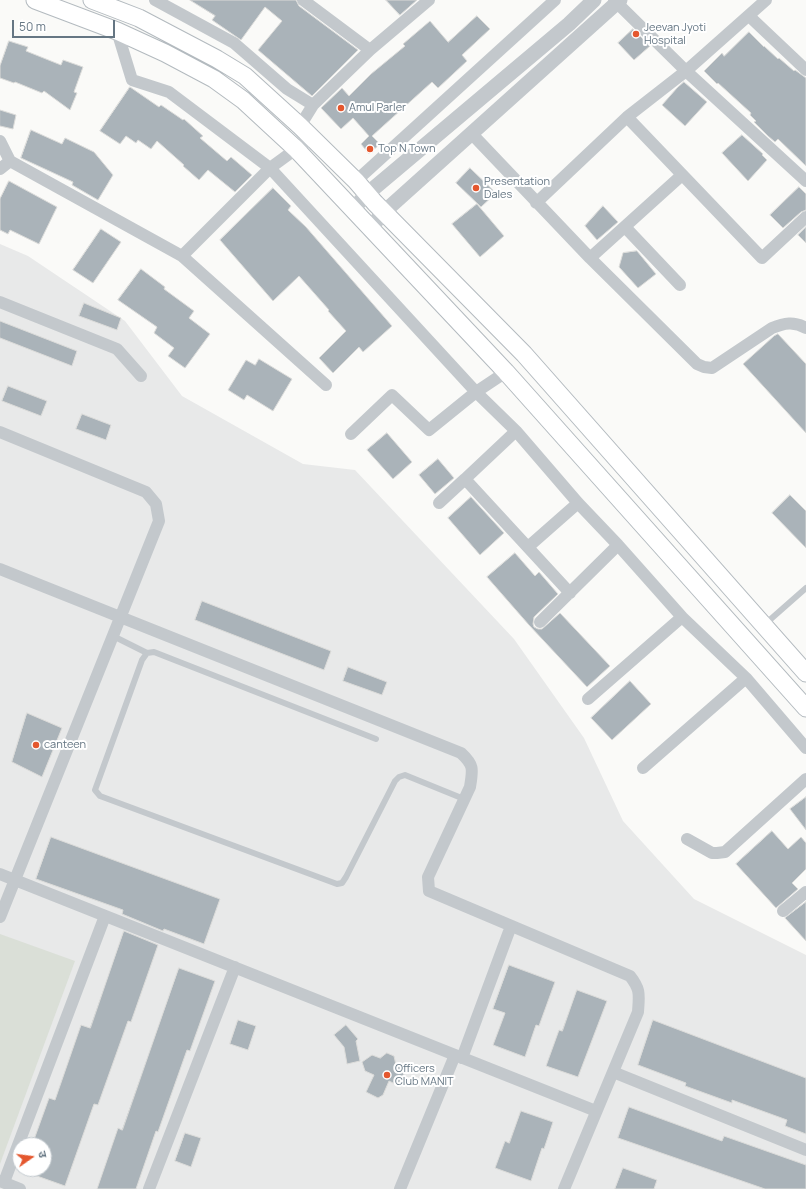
<!DOCTYPE html>
<meta charset="utf-8">
<style>
body{margin:0}
#map{position:relative;width:806px;height:1189px;overflow:hidden;background:#fafaf8;font-family:Manrope,"Noto Sans Devanagari",sans-serif}
canvas{display:block}
.north{position:absolute;left:12px;top:1137px;width:40px;height:40px;box-sizing:border-box;background:#fff;border:1px solid #c1c8cd;border-radius:50%;rotate:76deg;font-size:11px;font-weight:700;line-height:16px;text-align:center;color:#657683}
.north::after{content:'';display:block;margin:auto;width:14px;height:18px;background:#e4572e;clip-path:polygon(50% 0,100% 100%,50% 72%,0 100%)}
.scale{position:absolute;left:12px;top:20px;width:103px;height:18px;box-sizing:border-box;border:2px solid #657683;border-top:0;padding-left:5px;font-size:12px;line-height:14px;white-space:nowrap;color:#657683;-webkit-text-stroke:3px #fff;paint-order:stroke}
</style>
<div id="map">
<canvas width="806" height="1189"></canvas>
<div class="north">उ</div>
<div class="scale">50 m</div>
</div>
<script>
const c = document.querySelector('canvas').getContext('2d');
c.lineJoin = 'round';
function fillPath(path, color) { c.fillStyle = color; c.fill(path, 'evenodd'); }
function trace(path, color, width, dash) { c.strokeStyle = color; c.lineWidth = width; c.lineCap = dash ? 'butt' : 'round'; c.setLineDash(dash || []); c.stroke(path); }
function label(font, color, halo, rows, align = 'center') {
  c.font = font + ' Manrope,sans-serif'; c.lineWidth = 4; c.setLineDash([]); c.textBaseline = 'middle'; c.strokeStyle = halo; c.fillStyle = color; for (const [text, x, y, turn = 0] of rows) {
    c.save(); c.translate(x, y); c.rotate((+turn || 0) * Math.PI / 180); c.textAlign = isNaN(turn) ? turn : align; if (halo) c.strokeText(text, 0, 0); c.fillText(text, 0, 0); c.restore();
  }
}
const built = new Path2D(`
 M 0,244 L 28,256 L 125,321 L 182,396 L 303,464 L 355,470 L 514,639 L 584,738 L 623,821 L 694,899 L 806,955 L 806,1189 L 0,1189 ZM 20,1145 L 44,1145 L 44,1169 L 20,1169 Z`);
const green = new Path2D(`
 M 0,934 L 75,961 L 0,1164 Z`);
const building = new Path2D(`
 M 190,0 L 296,0 L 299,6 L 358,50 L 312,96 L 258,50 L 282,21 L 265,7 L 241,40 L 212,20 L 215,16 Z
 M 386,0 L 417,0 L 400,15 Z
 M 477,16 L 490,29 L 462,55 L 467,61 L 438,88 L 432,82 L 372,136 L 380,144 L 369,154 L 361,144 L 369,136 L 353,118 L 341,129 L 321,108 L 342,88 L 349,96 L 371,74 L 405,46 L 403,44 L 430,21 L 448,42 Z
 M 633,29 L 650,46 L 634,60 L 618,43 Z
 M 749,32 L 764,47 L 764,46 L 778,59 L 779,58 L 794,71 L 795,70 L 806,78 L 806,166 L 778,139 L 775,142 L 768,136 L 754,122 L 756,121 L 750,115 L 751,113 L 718,83 L 717,84 L 704,71 L 722,53 L 724,56 Z
 M 9,41 L 28,47 L 26,51 L 61,65 L 63,60 L 83,67 L 74,92 L 77,93 L 70,110 L 44,91 L 42,93 L 15,82 L 14,83 L 0,78 L 0,66 Z
 M 684,82 L 707,102 L 685,126 L 662,105 L 677,88 Z
 M 130,87 L 159,107 L 161,105 L 183,120 L 184,119 L 203,136 L 200,138 L 227,161 L 231,157 L 252,175 L 235,192 L 208,170 L 199,180 L 183,166 L 184,165 L 157,141 L 151,149 L 138,140 L 136,143 L 126,136 L 120,144 L 100,131 Z
 M 0,110 L 16,115 L 13,129 L 0,126 Z
 M 31,130 L 62,144 L 65,138 L 94,152 L 113,175 L 98,200 L 72,185 L 73,182 L 21,158 Z
 M 742,135 L 763,154 L 762,155 L 767,160 L 748,181 L 722,153 Z
 M 470,168 L 496,193 L 481,207 L 456,183 Z
 M 9,181 L 57,207 L 39,244 L 10,230 L 8,234 L 0,230 L 0,199 Z
 M 799,187 L 806,194 L 806,210 L 801,212 L 783,228 L 770,215 Z
 M 273,188 L 291,206 L 288,210 L 306,227 L 392,326 L 363,352 L 359,347 L 333,373 L 319,358 L 346,331 L 328,311 L 329,310 L 299,276 L 273,301 L 220,240 Z
 M 477,204 L 504,236 L 480,257 L 452,224 Z
 M 603,206 L 618,222 L 597,240 L 585,226 Z
 M 806,227 L 806,243 L 798,235 Z
 M 101,229 L 121,242 L 93,283 L 73,270 Z
 M 637,251 L 656,274 L 638,288 L 619,267 L 623,253 Z
 M 141,269 L 165,287 L 164,289 L 194,311 L 189,318 L 210,334 L 185,368 L 168,356 L 174,348 L 154,333 L 157,327 L 118,300 Z
 M 84,303 L 121,318 L 117,330 L 79,316 Z
 M 0,321 L 77,351 L 72,366 L 0,338 Z
 M 778,334 L 806,364 L 806,433 L 743,364 L 774,336 Z
 M 259,359 L 292,379 L 273,411 L 247,395 L 244,400 L 228,390 L 246,360 L 255,365 Z
 M 8,386 L 47,401 L 41,416 L 2,401 Z
 M 82,414 L 111,425 L 106,440 L 76,429 Z
 M 387,433 L 412,462 L 393,479 L 367,450 Z
 M 438,459 L 454,478 L 435,494 L 419,475 Z
 M 790,495 L 806,511 L 806,548 L 772,513 Z
 M 471,497 L 504,533 L 480,555 L 448,518 Z
 M 515,553 L 535,576 L 539,572 L 558,594 L 534,617 L 533,624 L 534,627 L 538,629 L 542,629 L 560,613 L 610,666 L 587,687 L 529,625 L 487,577 Z
 M 202,601 L 331,651 L 324,670 L 195,620 Z
 M 348,667 L 387,682 L 382,695 L 343,681 Z
 M 630,681 L 651,704 L 612,740 L 591,718 Z
 M 27,713 L 62,728 L 42,777 L 12,762 Z
 M 806,797 L 806,830 L 790,809 Z
 M 772,831 L 788,849 L 801,837 L 806,843 L 806,869 L 792,883 L 798,889 L 776,908 L 736,864 Z
 M 51,837 L 220,899 L 204,944 L 164,929 L 163,931 L 122,914 L 123,910 L 36,879 Z
 M 806,902 L 806,941 L 785,918 Z
 M 124,931 L 158,945 L 131,1022 L 128,1021 L 98,1105 L 94,1104 L 65,1186 L 20,1170 L 21,1169 L 44,1169 L 44,1145 L 32,1145 L 49,1098 L 55,1100 L 81,1025 L 90,1028 Z
 M 509,965 L 555,982 L 539,1026 L 536,1025 L 525,1057 L 493,1045 L 505,1013 L 493,1009 Z
 M 179,968 L 215,981 L 190,1051 L 187,1050 L 158,1132 L 156,1131 L 136,1189 L 97,1189 L 118,1128 L 122,1130 Z
 M 577,990 L 607,1001 L 578,1077 L 546,1066 L 559,1030 L 562,1031 Z
 M 238,1020 L 256,1026 L 248,1050 L 230,1044 Z
 M 653,1020 L 806,1078 L 806,1134 L 785,1126 L 787,1120 L 732,1100 L 732,1103 L 685,1086 L 686,1083 L 638,1065 Z
 M 346,1025 L 358,1039 L 356,1041 L 360,1061 L 347,1064 L 344,1047 L 334,1035 Z
 M 387,1053 L 394,1056 L 396,1065 L 403,1068 L 404,1076 L 402,1081 L 395,1084 L 389,1081 L 383,1095 L 378,1098 L 366,1092 L 374,1075 L 365,1071 L 362,1062 L 372,1055 L 380,1058 Z
 M 629,1107 L 722,1141 L 724,1136 L 806,1165 L 806,1189 L 765,1189 L 618,1138 Z
 M 521,1111 L 553,1122 L 544,1149 L 542,1148 L 531,1181 L 495,1168 L 505,1141 L 509,1143 Z
 M 185,1133 L 201,1138 L 191,1167 L 175,1161 Z
 M 623,1168 L 657,1180 L 654,1189 L 615,1189 Z`);
const service = new Path2D(`
 M 764,625 L 806,588
 M 113,636 L 147,653
 M 376,739 L 154,652 L 147,653 L 142,660 L 95,790 L 100,796 L 337,884 L 342,883 L 346,877 L 395,781 L 399,777 L 405,775 L 464,799`);
const minor = new Path2D(`
 M 155,0 L 234,43 L 287,89 L 313,105
 M 303,0 L 370,50
 M 614,0 L 686,71 L 806,181
 M 749,16 L 806,70
 M 117,31 L 132,80 L 169,92 L 270,168 L 476,392 L 516,431 L 578,503 L 618,545 L 682,617 L 746,678 L 806,748
 M 627,117 L 762,258 L 806,217
 M 300,126 L 313,105 L 370,50 L 429,0
 M 471,133 L 590,258 L 697,364 L 704,367 L 712,368 L 772,328 C 784,323 794,321 806,328
 M 0,141 L 10,161 L 182,256 L 326,385
 M 0,169 L 10,161
 M 356,181 L 555,0
 M 536,203 L 627,117 L 686,71 L 766,0
 M 625,227 L 680,285
 M 182,256 L 270,168 L 311,138
 M 590,258 L 682,175
 M 0,302 L 117,349 L 141,376
 M 516,431 L 465,479 L 570,593
 M 0,432 L 146,492 L 156,504 L 159,521 L 0,917
 M 351,434 L 392,395 L 429,430 L 476,392 L 506,372
 M 439,503 L 465,479
 M 528,547 L 578,503
 M 0,569 L 461,753 C 474,765 473,769 470,787 L 428,877 L 429,891 L 630,976 C 641,990 639,995 638,1012 L 564,1189
 M 540,622 L 618,545
 M 588,699 L 682,617
 M 643,768 L 746,678
 M 687,839 L 712,853 L 717,853 L 725,852 L 806,779
 M 0,874 L 596,1111
 M 783,911 L 806,892
 M 462,1058 L 511,926
 M 613,1072 L 806,1150
 M 0,1181 L 20,1189
 M 4,1182 L 105,916
 M 149,1189 L 235,967
 M 400,1189 L 455,1055`);
const tertiary = new Path2D(`
 M 353,209 L 367,194 L 569,24 L 594,0
 M 371,227 L 384,212 L 620,0`);
const secondary = new Path2D(`
 M 35,0 L 117,31 L 165,53 L 214,79 L 243,100 L 296,149 L 506,372 L 806,708
 M 92,0 L 139,18 L 217,59 L 245,76 L 300,126 L 356,181 L 375,203 L 524,354 L 806,673`);
const markers = [
 [636,34,4,"#e4572e"],
 [341,108,4,"#e4572e"],
 [370,149,4,"#e4572e"],
 [476,188,4,"#e4572e"],
 [36,745,4,"#e4572e"],
 [387,1075,4,"#e4572e"]
];
const poiNames = [
 ["Jeevan Jyoti",644,28],
 ["Hospital",644,41],
 ["Amul Parler",349,108],
 ["Top N Town",378,149],
 ["Presentation",484,182],
 ["Dales",484,195],
 ["canteen",44,745],
 ["Officers",395,1069],
 ["Club MANIT",395,1082]
];
fillPath(built, '#e8e9e9');
fillPath(green, '#dadfd7');
fillPath(building, '#aab3b9');
trace(building, '#dcdcda', 1);
trace(secondary, '#b3babf', 19);
trace(service, '#c3c8cc', 6);
trace(minor, '#c3c8cc', 12);
trace(tertiary, '#c3c8cc', 15);
trace(secondary, '#fff', 17);
for (const [x, y, r, color] of markers) { const dot = new Path2D(); dot.arc(x, y, r, 0, 2 * Math.PI); c.fillStyle = color; c.fill(dot); trace(dot, '#fff', 1.5); }
label('11px', '#657683', '#fff', poiNames, 'left');
</script>
